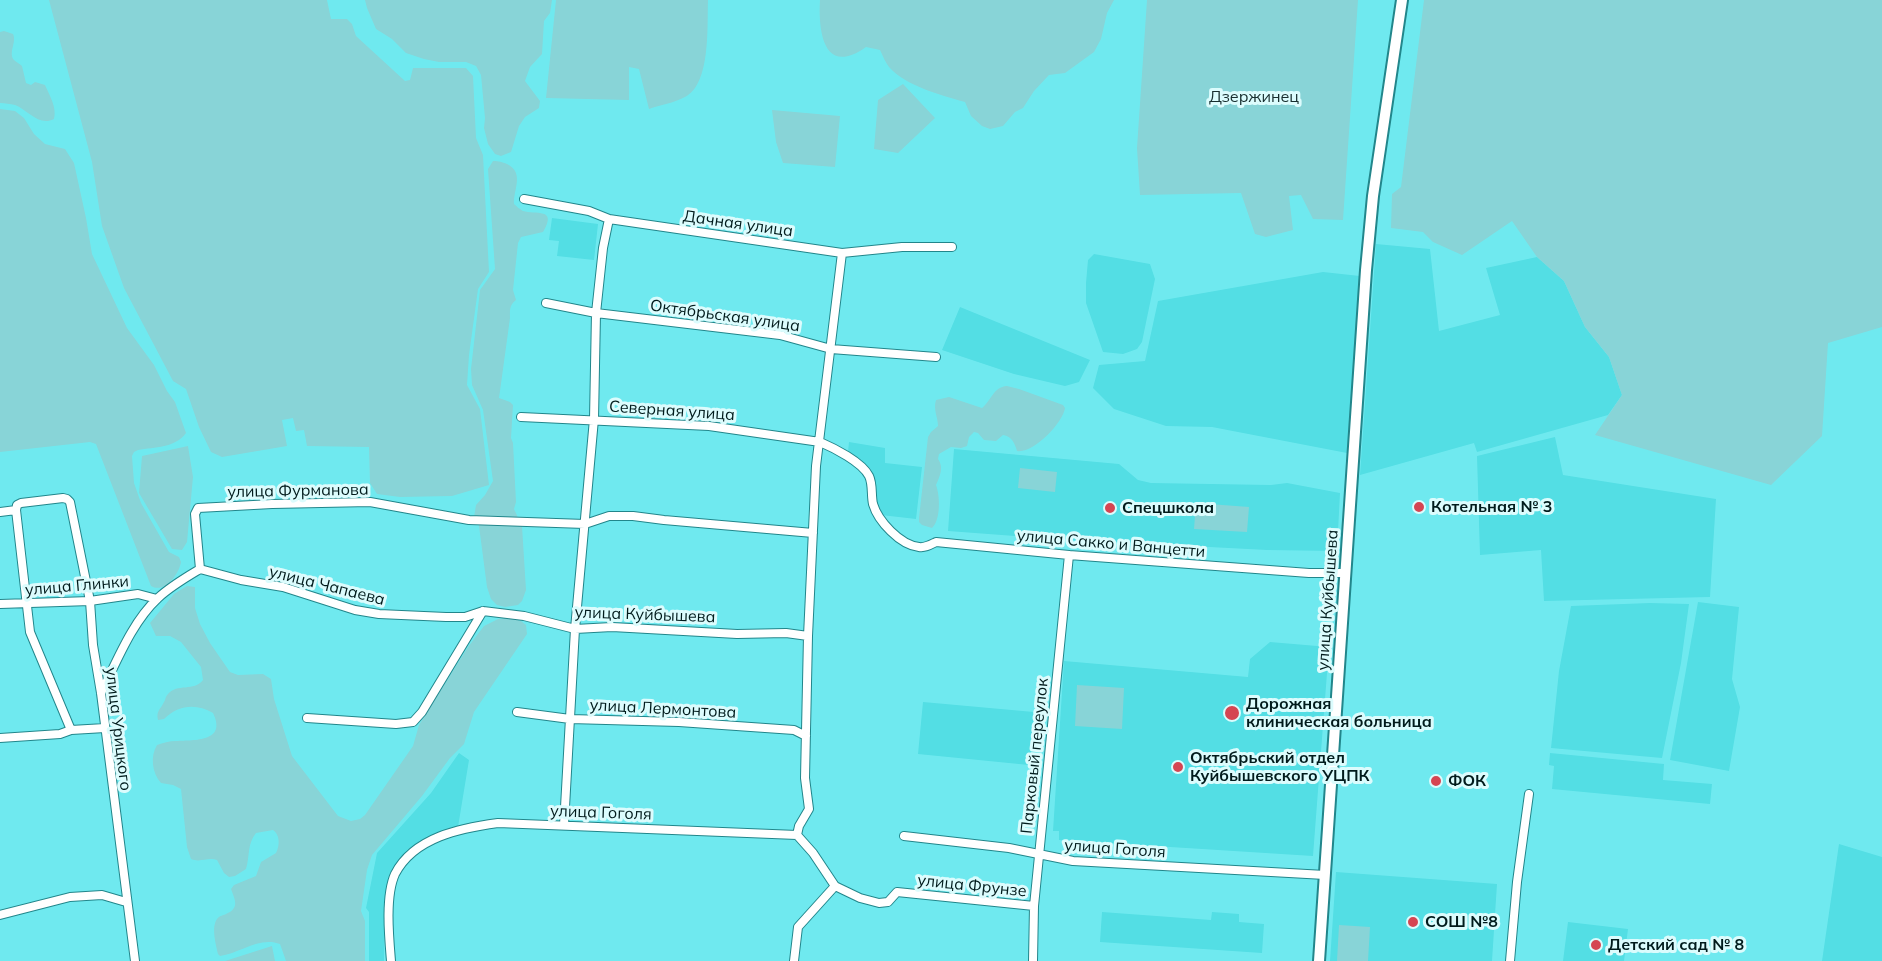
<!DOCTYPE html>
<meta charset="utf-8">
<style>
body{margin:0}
canvas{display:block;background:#6fe9ef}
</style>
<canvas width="1882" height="961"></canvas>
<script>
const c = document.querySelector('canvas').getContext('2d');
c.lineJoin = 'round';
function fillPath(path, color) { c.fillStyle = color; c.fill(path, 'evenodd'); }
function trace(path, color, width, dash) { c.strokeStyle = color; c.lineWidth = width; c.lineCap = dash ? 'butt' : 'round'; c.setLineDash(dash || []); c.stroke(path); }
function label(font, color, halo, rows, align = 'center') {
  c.font = font + ' Mulish,sans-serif'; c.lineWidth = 6; c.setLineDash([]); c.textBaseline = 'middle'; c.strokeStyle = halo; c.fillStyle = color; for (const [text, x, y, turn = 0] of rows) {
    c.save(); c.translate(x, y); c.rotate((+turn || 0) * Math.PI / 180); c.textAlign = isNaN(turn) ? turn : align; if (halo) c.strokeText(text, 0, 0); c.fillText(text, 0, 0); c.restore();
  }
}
const built = new Path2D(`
 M 552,218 L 598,224 L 594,260 L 557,256 L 559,241 L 549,240 Z
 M 1376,244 L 1430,249 L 1439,331 L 1500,315 L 1486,268 L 1537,257 L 1564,281 L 1585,327 L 1609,357 L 1622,395 L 1608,415 L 1477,452 L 1474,443 L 1360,475 Z
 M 1094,254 L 1150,264 L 1155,279 L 1142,342 L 1137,349 L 1123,354 L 1103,352 L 1086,303 L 1086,283 L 1088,260 Z
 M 1323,272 L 1360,276 L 1347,453 L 1212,427 L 1166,426 L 1114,409 L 1093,388 L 1099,365 L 1145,361 L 1158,301 Z
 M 960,307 L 1090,360 L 1079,382 L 1065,386 L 1014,374 L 942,350 Z
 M 1555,437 L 1563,475 L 1716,499 L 1710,597 L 1544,601 L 1541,550 L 1480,555 L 1477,456 Z
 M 849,442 L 885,448 L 885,463 L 922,467 L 916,519 L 881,515 L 874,493 L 870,468 L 848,452 Z
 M 954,449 L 1119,464 L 1138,480 L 1151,483 L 1271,485 L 1287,483 L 1340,493 L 1337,551 L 1267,550 L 1055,539 L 948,531 Z
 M 1698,602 L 1739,607 L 1732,679 L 1740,707 L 1729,771 L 1670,760 Z
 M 1650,603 L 1689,604 L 1681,663 L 1662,758 L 1551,748 L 1559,671 L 1571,606 Z
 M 1270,642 L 1329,647 L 1313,856 L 1059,840 L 1059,831 L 1053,831 L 1064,661 L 1248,677 L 1250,659 Z
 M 923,702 L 1045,713 L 1039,766 L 918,754 Z
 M 459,753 L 469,760 L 458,827 L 432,837 L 407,850 L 398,861 L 390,876 L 384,910 L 384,961 L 369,961 L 369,912 L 366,908 L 377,853 L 431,793 Z
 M 1550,753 L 1664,764 L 1663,780 L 1712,784 L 1710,804 L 1552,789 L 1554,766 L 1549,765 Z
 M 1839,844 L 1882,857 L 1882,961 L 1822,961 Z
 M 1336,872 L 1497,884 L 1492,961 L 1330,961 Z
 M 1102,912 L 1211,920 L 1212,912 L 1239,914 L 1239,922 L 1264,924 L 1262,953 L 1100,942 Z
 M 1568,922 L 1628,929 L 1624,961 L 1563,961 Z`);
const green = new Path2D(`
 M 49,0 L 327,0 L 331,19 L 347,19 L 352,24 L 356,36 L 405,81 L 410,80 L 413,68 L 466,68 L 473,76 L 476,138 L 483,155 L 489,272 L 478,289 L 469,355 L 467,385 L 480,409 L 489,485 L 452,496 L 400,497 L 377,494 L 370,483 L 369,447 L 307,446 L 304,430 L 296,431 L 293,418 L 282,420 L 287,446 L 222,457 L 211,452 L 199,427 L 186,389 L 173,381 L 124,288 L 102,226 L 92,162 Z
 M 365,0 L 552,0 L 550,13 L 544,21 L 542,54 L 530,67 L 525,81 L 540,101 L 539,108 L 525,117 L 519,126 L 511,152 L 501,156 L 495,154 L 488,144 L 484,128 L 485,118 L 481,75 L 476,66 L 466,62 L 439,62 L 424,59 L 406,53 L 392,39 L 376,29 L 367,8 Z
 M 556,0 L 708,0 C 707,26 711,84 685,97 C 674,103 660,105 649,109 L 639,69 L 629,67 L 629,100 L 546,98 Z
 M 820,0 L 1114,0 L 1107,13 L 1101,39 L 1094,52 L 1065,73 L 1049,75 L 1034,91 L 1023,108 L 1015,112 L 1003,126 L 990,129 L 982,126 L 971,116 L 965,102 C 940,95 906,86 889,67 C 885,62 883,56 880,50 L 866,47 C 824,77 818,32 820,0 Z
 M 1147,0 L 1358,0 L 1343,220 L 1313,219 L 1301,195 L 1289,196 L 1293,230 L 1266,237 L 1255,234 L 1241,193 L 1140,195 L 1137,148 Z
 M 1424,0 L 1882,0 L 1882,327 L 1828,343 L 1822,436 L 1771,485 L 1595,435 L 1622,395 L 1609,357 L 1585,327 L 1564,281 L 1537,257 L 1512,221 L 1462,255 L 1433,242 L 1423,232 L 1391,228 L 1392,194 L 1401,187 Z
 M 4,31 L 13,34 C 17,42 8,53 14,60 C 16,62 20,64 22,66 L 26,83 L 31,85 L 35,82 L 45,85 C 50,96 57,108 54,119 C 39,127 28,110 15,105 C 10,104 5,103 0,103 L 0,32 Z
 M 903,84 L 935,118 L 898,153 L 874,149 L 878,100 Z
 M 0,109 L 15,111 L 24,118 L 34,134 L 45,144 L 65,149 L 74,163 L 86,218 L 92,254 L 127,328 L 154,365 L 167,391 L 175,402 L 186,433 C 175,448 155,447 138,450 L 134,452 L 132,456 L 134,483 L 141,503 L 169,552 L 179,557 L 181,562 C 179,574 165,594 151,586 L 96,444 L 90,442 L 0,452 Z
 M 772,110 L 840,116 L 835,167 L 783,163 L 776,142 Z
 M 493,161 C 499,161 502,162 507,164 C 525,173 513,190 514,204 C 516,206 521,210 523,211 C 535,215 558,207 543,232 L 521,237 L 518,243 L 513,290 L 516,300 C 509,305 510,311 510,318 L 500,391 L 499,398 L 510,402 L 513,405 L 511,438 L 513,443 L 516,502 L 514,509 L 522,526 L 526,590 L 522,601 L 518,605 L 505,607 L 497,605 L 491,599 L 487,587 L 479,526 L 474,517 L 476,505 L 485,495 L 493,481 L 483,410 L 472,385 L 471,369 L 480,290 L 495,269 L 488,169 Z
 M 1007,386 L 1019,389 L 1063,405 L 1065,408 C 1063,423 1033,454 1017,451 C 1015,444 1012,436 1003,435 L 996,441 L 984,440 L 978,433 L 974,432 L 969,437 L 967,446 L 961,448 L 951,447 L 939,454 L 938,459 C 944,467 940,476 936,485 C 940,495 941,520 932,528 L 922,525 L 919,522 L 919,518 L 928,437 L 931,432 L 938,426 C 938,417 933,410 936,400 L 949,397 L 982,408 C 992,400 993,387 1007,386 Z
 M 188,446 L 193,477 L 187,542 L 182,550 L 172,549 L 139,493 L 142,456 Z
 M 1020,468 L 1057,472 L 1055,492 L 1018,488 Z
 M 1196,503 L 1249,507 L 1247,532 L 1194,529 Z
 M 187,586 L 195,587 L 195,608 L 200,624 L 210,643 L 230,672 L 238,675 L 263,674 L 271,679 L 274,699 L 292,756 L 338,816 L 351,821 L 360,819 L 365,815 L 413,746 L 419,725 L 468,647 L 484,626 L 498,619 L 509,618 L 521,621 L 526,625 L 527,634 L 474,712 L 464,744 L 450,758 L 422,796 L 372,855 L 367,870 L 361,911 L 365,921 L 365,961 L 286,961 L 280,944 C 260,936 240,953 220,956 L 218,954 C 216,945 211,927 217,919 C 219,916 224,915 226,914 C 240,908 235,900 231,889 L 234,885 L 256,876 L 261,862 L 276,853 C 280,845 280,835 273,830 L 256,833 C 247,844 250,856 246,869 L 235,876 L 229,877 L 224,873 L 217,860 C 208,857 200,863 191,859 L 187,847 L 181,789 L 173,785 L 161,783 C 152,773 150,756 157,745 C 163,743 169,741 176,741 C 195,740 227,742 213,713 C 196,703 178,705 164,719 L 158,720 C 156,711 160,710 164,702 C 167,697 164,699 168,694 C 177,683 194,692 203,680 L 201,667 L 181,642 L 170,636 L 156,636 L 150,623 L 174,594 Z
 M 1077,685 L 1124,688 L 1122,729 L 1075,726 Z
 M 1339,925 L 1370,927 L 1368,961 L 1337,961 Z
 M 272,946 L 275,961 L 225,961 Z`);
const street = new Path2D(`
 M 524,199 L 589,211 L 609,219 L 842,253 L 902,247 L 952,247
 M 546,303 L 596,313 L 780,335 L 831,349 L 936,357
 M 521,417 L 709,426 L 820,442 C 834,448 862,462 869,476 C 873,484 871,495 873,504 C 878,521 900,545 919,547 C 925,548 930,545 936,542 L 1069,555 L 1309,573 L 1344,573
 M 16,510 L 30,632 L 71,730
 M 0,512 L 16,510 L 17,505 L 21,503 L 63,498 L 67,499 L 70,502 L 90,601 L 93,645 L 101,693 L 135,961
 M 200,569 L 195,514 L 198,508 L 272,504 L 370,502 L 469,520 L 585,524 L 609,516 L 633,516 L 664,520 L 813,533
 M 200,569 L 241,580 L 283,587 L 355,610 L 379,614 L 446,617 L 465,617 L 483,611 L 524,616 L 575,629 L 612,627 L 737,634 L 786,633 L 808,636
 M 0,604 L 90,601 L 138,594 L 157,599
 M 101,693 C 117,661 132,622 158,598 C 171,586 185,578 200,569
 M 517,712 L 570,719 L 679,722 L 794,730 L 806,736
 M 307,718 L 396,724 L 413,722 L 422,712 L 483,611
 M 0,738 L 60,734 L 71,730 L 105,728
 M 564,825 L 575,629 L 594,419 L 596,313 L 603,248 L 609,219
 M 797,835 L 799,826 L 809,809 L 805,778 L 808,636 L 816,466 L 842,253
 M 797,835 L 813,853 L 835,886 L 860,898 L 879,903 L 888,902 L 897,892 L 1034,906
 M 904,836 L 1009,848 L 1073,861 L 1325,875
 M 0,915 L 70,897 L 102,895 L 126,902
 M 391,961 C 389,937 385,896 395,874 C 414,837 461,828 498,823 L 797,835
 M 794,961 L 798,927 L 835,886
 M 1033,961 L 1034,906 L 1069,555
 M 1510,961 L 1517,882 L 1529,794`);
const secondary = new Path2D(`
 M 1319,961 L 1366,270 L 1373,196 L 1402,0`);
const markers = [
 [1419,507,6,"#d54552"],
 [1110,508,6,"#d54552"],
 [1232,713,8,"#d54552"],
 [1178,767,6,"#d54552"],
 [1436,781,6,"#d54552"],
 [1413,922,6,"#d54552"],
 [1596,945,6,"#d54552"]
];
const parkNames = [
 ["Дзержинец",1254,97]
];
const streetNames = [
 ["Дачная улица",738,224,8],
 ["Октябрьская улица",725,316,8],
 ["Северная улица",672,411,4],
 ["улица Фурманова",298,491,-1],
 ["улица Сакко и Ванцетти",1111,544,5],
 ["улица Глинки",77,586,-5],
 ["улица Чапаева",327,586,14],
 ["улица Куйбышева",1328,600,-86],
 ["улица Куйбышева",645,615,2],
 ["улица Лермонтова",663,709,3],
 ["улица Урицкого",118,729,83],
 ["Парковый переулок",1035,756,-84],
 ["улица Гоголя",601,813,2],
 ["улица Гоголя",1115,849,4],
 ["улица Фрунзе",972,886,6]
];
const poiNames = [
 ["Котельная № 3",1431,507],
 ["Спецшкола",1122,508],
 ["Дорожная",1246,704],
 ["клиническая больница",1246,722],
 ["Октябрьский отдел",1190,758],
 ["Куйбышевского УЦПК",1190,776],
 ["ФОК",1448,781],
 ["СОШ №8",1425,922],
 ["Детский сад № 8",1608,945]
];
fillPath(built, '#53dee4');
fillPath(green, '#88d4d7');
trace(street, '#22868b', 10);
trace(secondary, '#22868b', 14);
trace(street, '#fff', 8);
trace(secondary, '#fff', 10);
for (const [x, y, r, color] of markers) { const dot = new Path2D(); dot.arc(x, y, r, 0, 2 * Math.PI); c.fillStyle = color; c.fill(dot); trace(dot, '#dcfcfd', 2); }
label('16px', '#182e2f', '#dcfcfd', parkNames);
label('16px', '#011b1c', '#dcfcfd', streetNames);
label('bold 16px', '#011b1c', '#dcfcfd', poiNames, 'left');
</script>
